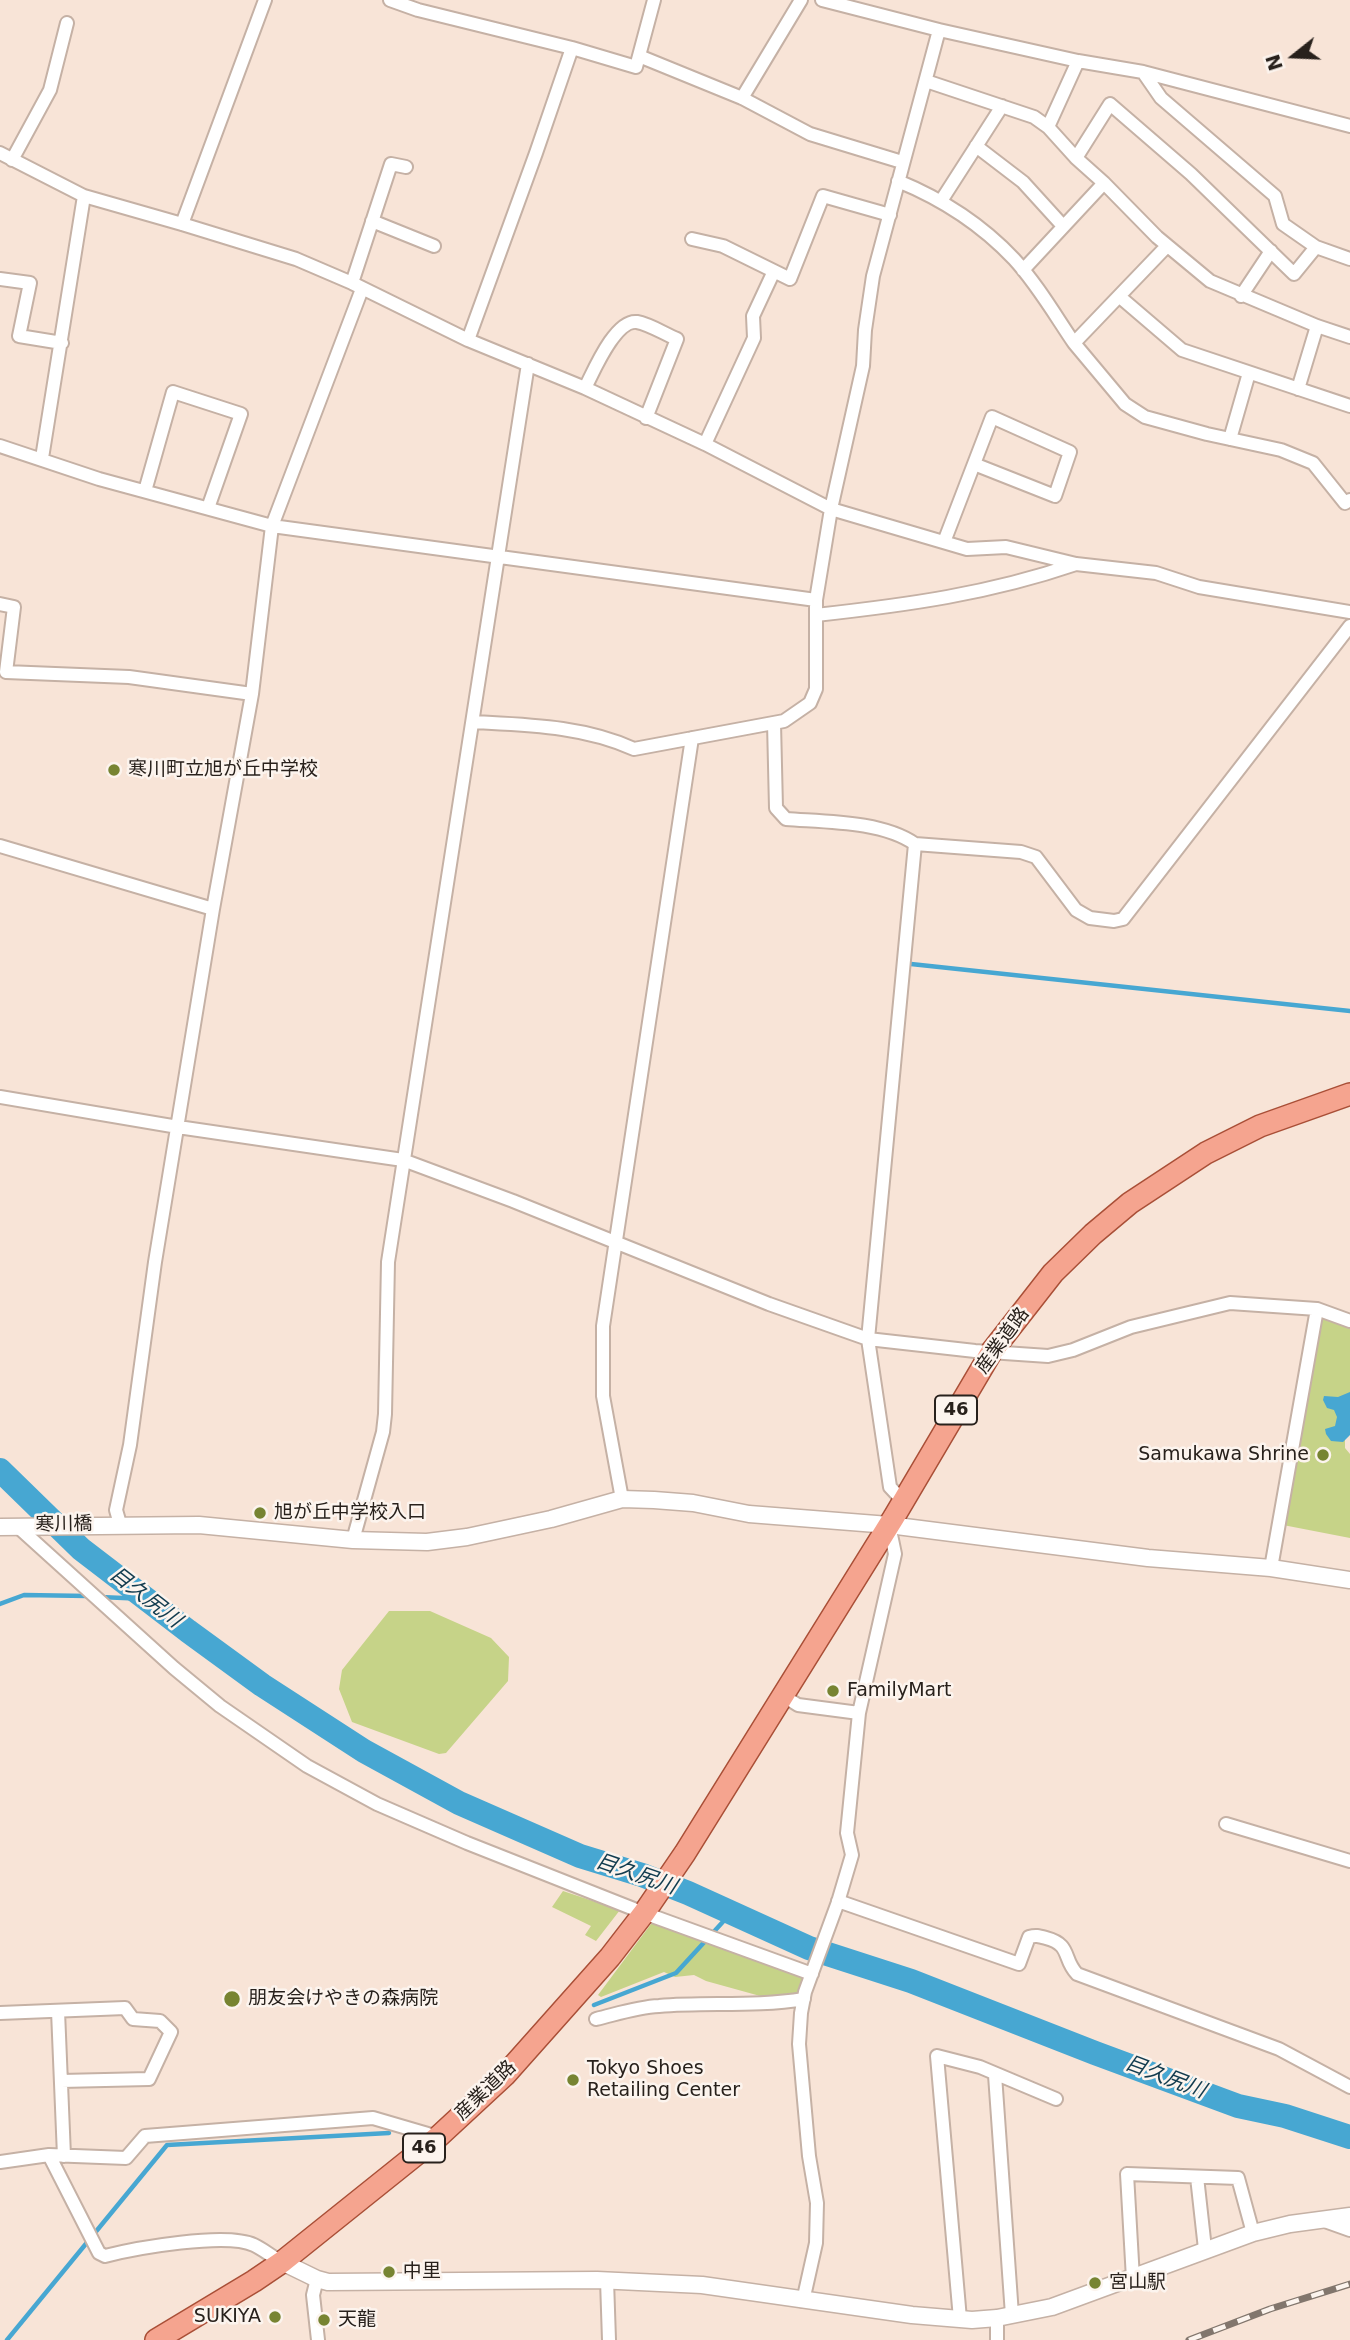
<!DOCTYPE html>
<meta charset="utf-8">
<style>
body{margin:0}
#map{position:relative;width:1350px;height:2340px;overflow:hidden;background:#f8e4d7;font-family:"DejaVu Sans",sans-serif}
canvas{display:block}
.north{position:absolute;left:1259px;top:21px;width:70px;height:70px;-webkit-text-stroke:5px #fcf4ee;paint-order:stroke;rotate:252deg;font-size:19px;font-weight:700;line-height:28px;text-align:center;color:#28211c}
.north::after{content:'';display:block;margin:auto;width:24px;height:32px;background:#28211c;clip-path:polygon(50% 0,100% 100%,50% 72%,0 100%)}
</style>
<div id="map">
<canvas width="1350" height="2340"></canvas>
<div class="north">N</div>
</div>
<script>
const c = document.querySelector('canvas').getContext('2d');
c.lineJoin = 'round';
function fillPath(path, color) { c.fillStyle = color; c.fill(path, 'evenodd'); }
function trace(path, color, width, dash) { c.strokeStyle = color; c.lineWidth = width; c.lineCap = dash ? 'butt' : 'round'; c.setLineDash(dash || []); c.stroke(path); }
function label(font, color, halo, rows, align = 'center') {
  c.font = font + ' "DejaVu Sans","Noto Sans JP",sans-serif'; c.lineWidth = 5; c.setLineDash([]); c.textBaseline = 'middle'; c.strokeStyle = halo; c.fillStyle = color; for (const [text, x, y, turn = 0] of rows) {
    c.save(); c.translate(x, y); c.rotate((+turn || 0) * Math.PI / 180); c.textAlign = isNaN(turn) ? turn : align; if (halo) c.strokeText(text, 0, 0); c.fillText(text, 0, 0); c.restore();
  }
}
const green = new Path2D(`
 M 1321,1315 L 1350,1315 L 1350,1428 L 1345,1431 L 1345,1448 L 1350,1454 L 1350,1538 L 1283,1525 Z
 M 389,1611 L 430,1611 L 491,1638 L 509,1657 L 508,1681 L 446,1753 L 439,1754 L 352,1722 L 339,1689 L 342,1670 Z
 M 563,1891 L 620,1910 L 596,1941 L 585,1935 L 591,1926 L 552,1907 Z
 M 656,1922 L 805,1978 L 799,1994 L 771,1999 L 706,1981 L 694,1975 L 675,1977 L 664,1972 L 601,1997 L 598,1995 L 651,1924 Z`);
const water = new Path2D(`
 M 1350,1392 L 1350,1435 L 1343,1442 L 1331,1441 L 1326,1434 L 1325,1429 L 1335,1426 L 1337,1417 L 1334,1410 L 1327,1408 L 1323,1400 L 1324,1396 L 1338,1397 Z`);
const stream = new Path2D(`
 M 911,964 L 1350,1011
 M 100,1597 L 146,1599
 M 0,1604 L 24,1595 L 88,1596
 M 594,2005 L 676,1973 L 731,1913
 M 7,2340 L 167,2145 L 389,2133`);
const river = new Path2D(`
 M 0,1470 L 81,1549 L 188,1631 L 262,1685 L 364,1751 L 459,1803 L 580,1856 L 642,1875 L 688,1893 L 809,1948 L 911,1981 L 1095,2053 L 1238,2106 L 1285,2116 L 1350,2137`);
const minor = new Path2D(`
 M 390,0 L 418,10 L 572,48 L 636,67 L 654,0
 M 822,0 L 939,30 L 1078,61 L 1143,72 L 1350,126
 M 639,56 L 742,98 L 810,134 L 902,162
 M 1143,72 L 1161,98 L 1275,196 L 1283,224 L 1316,247 L 1350,259
 M 926,81 L 1034,117 L 1048,127 L 1076,158 L 1104,183 L 1157,237 L 1210,281 L 1317,326 L 1350,337
 M 742,98 L 801,0
 M 1048,127 L 1078,61
 M 976,146 L 1023,182 L 1063,226
 M 0,153 L 84,196 L 182,224 L 296,259 L 352,283 L 468,340 L 585,388 L 705,444 L 831,509 L 967,549 L 1006,547 L 1076,564 L 1156,573 L 1199,587 L 1350,612
 M 1076,158 L 1110,104 L 1191,174 L 1294,274 L 1316,247
 M 12,160 L 50,90 L 67,23
 M 898,181 C 942,199 981,224 1014,259 C 1037,284 1055,315 1074,343
 M 941,201 L 1002,106
 M 372,221 L 434,246
 M 182,224 L 265,0
 M 692,239 L 723,246 L 790,279 L 823,196 L 890,215
 M 1167,246 L 1074,343 L 1125,404 L 1145,417 L 1207,434 L 1281,450 L 1313,463 L 1345,503 L 1350,500
 M 1023,270 L 1104,183
 M 0,279 L 30,283 L 19,336 L 62,343
 M 352,283 L 391,164 L 406,167
 M 1241,296 L 1271,251
 M 1120,297 L 1182,350 L 1350,406
 M 468,340 L 536,153 L 572,48
 M 585,388 C 593,373 615,319 637,322 C 649,324 665,334 677,339 L 646,418
 M 1298,389 L 1317,326
 M 1230,439 L 1249,373
 M 705,444 L 754,338 L 753,316 L 774,271
 M 0,446 L 99,479 L 272,526 L 816,600
 M 42,458 L 84,196
 M 145,491 L 173,392 L 241,414 L 208,508
 M 944,542 L 992,417 L 1070,452 L 1055,496 L 974,464
 M 0,604 L 14,607 L 6,672 L 129,677 L 252,694
 M 816,615 C 907,605 988,594 1076,564
 M 474,722 C 528,725 584,726 634,749 L 784,721 L 810,703 L 816,689 L 816,600 L 831,509 L 863,366 L 865,330 L 873,276 L 939,30
 M 774,723 L 776,808 L 786,819 C 826,822 882,821 915,844 L 1021,852 L 1036,857 L 1076,910 L 1090,918 L 1114,921 L 1123,919 L 1350,626
 M 0,846 L 213,909
 M 0,1097 L 178,1127 L 403,1160 L 513,1201 L 769,1304 L 868,1339 L 975,1351 L 1048,1356 L 1073,1350 L 1131,1327 L 1230,1303 L 1317,1309 L 1350,1321
 M 622,1499 L 603,1396 L 603,1326 L 692,738
 M 903,1501 L 890,1487 L 868,1339 L 915,844
 M 120,1524 L 116,1510 L 130,1445 L 155,1262 L 213,909 L 252,694 L 272,526 L 362,289
 M 17,1526 L 174,1668 L 220,1706 L 307,1766 L 377,1804 L 467,1843 L 644,1913 L 812,1974
 M 353,1540 L 383,1432 L 385,1414 L 388,1262 L 528,364
 M 1271,1568 L 1317,1309
 M 782,1695 L 798,1705 L 859,1713
 M 1226,1824 L 1350,1861
 M 838,1901 L 1019,1964 L 1029,1937 C 1036,1935 1039,1936 1046,1938 C 1072,1945 1062,1958 1077,1974 L 1279,2049 L 1350,2087
 M 58,2011 L 64,2156
 M 0,2013 L 125,2008 L 133,2019 L 160,2021 L 171,2032 L 149,2079 L 61,2081
 M 596,2019 C 617,2014 637,2007 659,2006 C 708,2002 755,2007 804,1999
 M 995,2075 L 1012,2315
 M 49,2155 L 99,2253 L 105,2256 C 136,2248 226,2232 254,2245 C 263,2249 272,2257 282,2262
 M 0,2162 L 49,2155 L 126,2158 L 145,2136 L 373,2118 L 438,2137
 M 1197,2177 L 1205,2249
 M 1322,2220 L 1350,2230
 M 317,2279 L 313,2295 L 318,2340
 M 1133,2279 L 1127,2174 L 1238,2178 L 1253,2233
 M 607,2280 L 609,2340
 M 803,2301 L 816,2243 L 817,2203 L 809,2156 L 799,2044 L 801,2013 L 805,1992 L 838,1902 L 852,1855 L 847,1833 L 859,1713 L 895,1554 L 889,1525
 M 997,2318 L 997,2340
 M 960,2319 L 937,2056 L 980,2067 L 1056,2099`);
const tertiary = new Path2D(`
 M 0,1527 L 199,1525 L 353,1540 L 427,1542 L 467,1537 L 551,1519 L 622,1499 L 654,1500 L 693,1503 L 749,1514 L 889,1525 L 1148,1558 L 1271,1568 L 1350,1580
 M 282,2262 L 317,2279 L 328,2282 L 597,2280 L 702,2285 L 912,2315 L 972,2320 L 997,2318 L 1052,2307 L 1253,2233 L 1290,2224 L 1350,2216`);
const primary = new Path2D(`
 M 156,2340 L 254,2281 L 282,2262 L 438,2137 L 505,2075 L 610,1957 L 644,1913 L 685,1853 L 894,1517 L 992,1351 L 1053,1273 L 1093,1234 L 1130,1203 L 1206,1153 L 1260,1126 L 1350,1094`);
const rail = new Path2D(`
 M 1189,2340 L 1270,2309 L 1350,2284`);
const markers = [
 [114,770,7,"#778432"],
 [1323,1455,7,"#778432"],
 [260,1513,7,"#778432"],
 [833,1691,7,"#778432"],
 [232,1999,9,"#778432"],
 [573,2080,7,"#778432"],
 [389,2272,7,"#778432"],
 [1095,2283,7,"#778432"],
 [275,2317,7,"#778432"],
 [324,2320,7,"#778432"]
];
const shields = [
 [956,1410,42],
 [424,2148,42]
];
const shieldNames = [
 ["46",956,1410],
 ["46",424,2148]
];
const poiNames = [
 ["寒川町立旭が丘中学校",128,770],
 ["Samukawa Shrine",1309,1455,"right"],
 ["旭が丘中学校入口",274,1513],
 ["FamilyMart",847,1691],
 ["朋友会けやきの森病院",248,1999],
 ["Tokyo Shoes",587,2069],
 ["Retailing Center",587,2091],
 ["中里",403,2272],
 ["宮山駅",1109,2283],
 ["SUKIYA",261,2317,"right"],
 ["天龍",338,2320]
];
const streetNames = [
 ["産業道路",1003,1341,-54],
 ["寒川橋",64,1525,-1],
 ["産業道路",486,2091,-44]
];
const waterNames = [
 ["目久尻川",145,1598,38],
 ["目久尻川",636,1875,19],
 ["目久尻川",1165,2078,21]
];
fillPath(green, '#c6d388');
fillPath(water, '#47a7d2');
trace(stream, '#47a7d2', 4.5);
trace(river, '#47a7d2', 24);
trace(minor, '#c5b1a5', 16);
trace(tertiary, '#c5b1a5', 19);
trace(primary, '#a94f37', 24);
trace(minor, '#fff', 12);
trace(tertiary, '#fff', 16);
trace(primary, '#f5a48f', 21);
trace(rail, '#82766d', 7);
trace(rail, '#fcf4ee', 4.5, [13]);
for (const [x, y, r, color] of markers) { const dot = new Path2D(); dot.arc(x, y, r, 0, 2 * Math.PI); c.fillStyle = color; c.fill(dot); trace(dot, '#fcf4ee', 2.5); }
for (const [x, y, w] of shields) { const box = new Path2D(); box.roundRect(x - w / 2, y - 14.5, w, 29, 5); c.fillStyle = '#fcf4ee'; c.fill(box); trace(box, '#28211c', 2); }
label('bold 18px', '#28211c', null, shieldNames);
label('19px', '#28211c', '#fcf4ee', poiNames, 'left');
label('19px', '#28211c', '#fcf4ee', streetNames);
label('italic 21px', '#123c4f', '#fcf4ee', waterNames);
</script>
